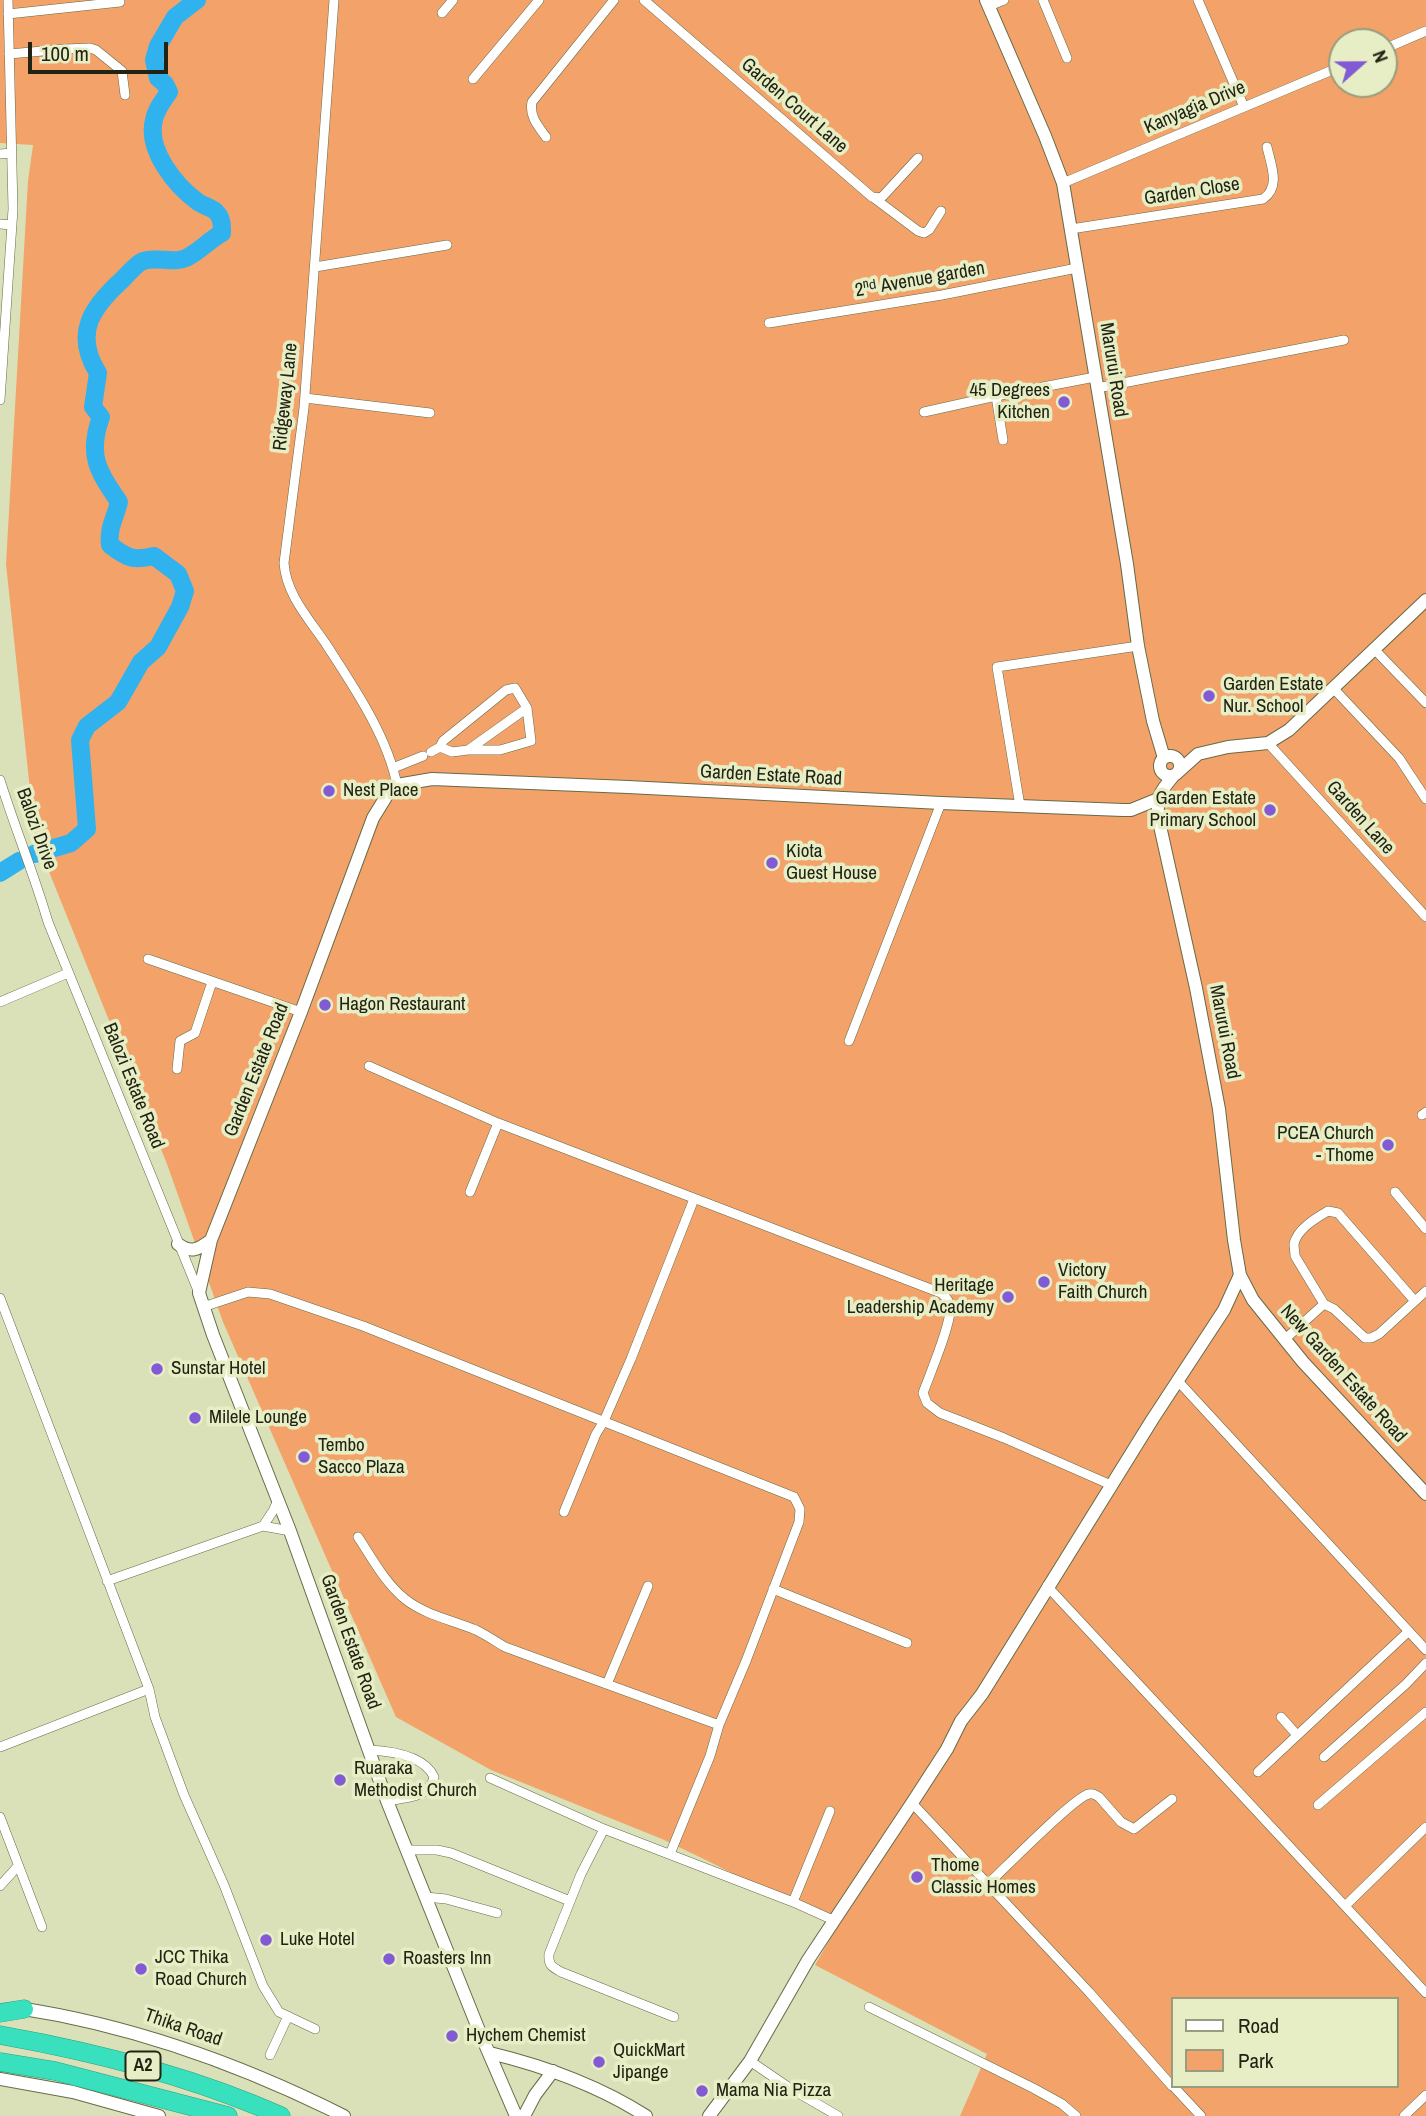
<!DOCTYPE html>
<meta charset="utf-8">
<style>
body{margin:0}
#map{position:relative;width:1426px;height:2116px;overflow:hidden;background:#dae1b8;font-family:"Archivo Narrow",sans-serif}
canvas{display:block}
.legend{position:absolute;left:1171px;top:1997px;width:228px;height:91px;box-sizing:border-box;background:#e7eec5;border:2px solid #989d7e;margin:0;padding:9px 12px;list-style:none;font-size:21px;color:#212314}
.legend li{display:flex;align-items:center;gap:14px;height:35px}
.legend b{width:35px;border:2px solid #989d7e}
.north{position:absolute;left:1328px;top:28px;width:70px;height:70px;box-sizing:border-box;background:#e7eec5;border:2px solid #989d7e;border-radius:50%;rotate:69deg;font-size:19px;font-weight:700;line-height:28px;text-align:center;color:#212314}
.north::after{content:'';display:block;margin:auto;width:24px;height:32px;background:#815ad4;clip-path:polygon(50% 0,100% 100%,50% 72%,0 100%)}
.scale{position:absolute;left:28px;top:42px;width:140px;height:32px;box-sizing:border-box;border:4px solid #212314;border-top:0;padding-left:9px;font-size:21px;line-height:24px;white-space:nowrap;color:#212314;-webkit-text-stroke:5px #e7eec5;paint-order:stroke}
</style>
<div id="map">
<canvas width="1426" height="2116"></canvas>
<ul class="legend">
<li><b style="height:9px;background:#fff"></b>Road</li>
<li><b style="height:19px;background:#f3a269"></b>Park</li>
</ul>
<div class="north">N</div>
<div class="scale">100 m</div>
</div>
<script>
const c = document.querySelector('canvas').getContext('2d');
c.lineJoin = 'round';
function fillPath(path, color) { c.fillStyle = color; c.fill(path, 'evenodd'); }
function trace(path, color, width, dash) { c.strokeStyle = color; c.lineWidth = width; c.lineCap = dash ? 'butt' : 'round'; c.setLineDash(dash || []); c.stroke(path); }
function label(font, color, halo, rows, align = 'center') {
  c.font = font + ' "Archivo Narrow",sans-serif'; c.lineWidth = 7; c.setLineDash([]); c.textBaseline = 'middle'; c.strokeStyle = halo; c.fillStyle = color; for (const [text, x, y, turn = 0] of rows) {
    c.save(); c.translate(x, y); c.rotate((+turn || 0) * Math.PI / 180); c.textAlign = isNaN(turn) ? turn : align; if (halo) c.strokeText(text, 0, 0); c.fillText(text, 0, 0); c.restore();
  }
}
const green = new Path2D(`
 M 0,0 L 1426,0 L 1426,2116 L 960,2116 L 987,2054 L 815,1965 L 837,1927 L 712,1863 L 662,1839 L 491,1770 L 396,1717 L 223,1322 L 167,1164 L 35,837 L 6,564 L 28,181 L 33,145 L 0,143 ZM 1342,42 L 1384,42 L 1384,84 L 1342,84 ZM 1172,1999 L 1396,1999 L 1396,2086 L 1172,2086 Z`);
const river = new Path2D(`
 M 34,854 L 71,843 L 87,829 L 80,740 L 87,726 L 118,702 L 141,662 L 158,647 L 180,607 L 185,591 L 178,574 L 154,556 C 133,561 127,558 110,545 C 108,527 115,519 119,502 C 98,471 87,455 101,417 L 93,407 L 98,373 C 73,333 92,307 123,279 C 129,273 136,264 143,261 C 157,256 174,264 186,258 C 199,252 209,240 222,233 C 222,226 222,218 217,213 C 213,208 204,206 198,202 C 176,186 146,150 154,120 C 156,109 163,101 169,92 L 165,84 L 158,78 L 154,60 L 158,46 L 175,17 L 197,0
 M 0,873 L 19,861`);
const street = new Path2D(`
 M 334,0 L 304,408 L 284,563 C 286,594 309,619 326,644 C 353,686 387,735 397,785
 M 644,0 L 872,197 L 880,198 L 883,196 L 918,158
 M 1043,0 L 1067,58
 M 1198,0 L 1244,107
 M 989,6 L 1004,0
 M 442,13 L 453,0
 M 8,14 L 120,2
 M 1384,49 L 1426,31
 M 9,54 L 65,49 L 90,48 L 96,50 L 122,71 L 125,95
 M 473,79 L 539,0
 M 546,137 C 538,126 529,116 532,102 L 614,0
 M 0,154 L 11,153
 M 1063,183 L 1342,66
 M 874,198 L 918,231 L 924,233 L 929,230 L 941,211
 M 0,224 L 12,225
 M 1071,229 L 1263,199 C 1281,187 1271,165 1267,147
 M 315,267 L 447,245
 M 769,323 L 942,295 L 1077,268
 M 1097,388 L 1344,340
 M 305,398 L 430,413
 M 0,400 L 13,209 L 8,0
 M 924,412 L 996,396
 M 1003,440 L 996,396 L 1095,377
 M 1375,650 L 1426,703
 M 1334,689 L 1399,758 L 1426,799
 M 1268,743 L 1426,917
 M 469,750 L 500,750 L 531,741 L 527,708
 M 431,752 L 440,747 L 443,741 L 506,690 L 515,688 L 527,708 L 468,750 L 452,752 L 440,747
 M 393,768 L 423,756
 M 0,780 C 15,828 34,874 48,922 L 199,1293
 M 1020,806 L 997,667 L 1138,646
 M 148,959 L 301,1012
 M 0,1002 L 68,973
 M 849,1041 L 941,803
 M 369,1066 L 498,1123 L 941,1293 C 946,1297 950,1301 950,1307 C 952,1323 929,1376 923,1393 L 927,1403 L 940,1413 L 1004,1438 L 1111,1485
 M 177,1069 L 180,1041 L 195,1033 L 212,982
 M 1422,1115 L 1426,1112
 M 470,1192 L 498,1123
 M 1395,1192 L 1426,1229
 M 0,1298 L 149,1689 L 155,1717 L 184,1795 L 224,1885 L 263,1986 L 279,2012 L 315,2029
 M 1324,1304 L 1295,1256 C 1295,1252 1294,1248 1294,1244 C 1297,1229 1316,1218 1328,1211 L 1338,1213 L 1414,1300
 M 203,1307 L 248,1292 L 270,1294 L 363,1326 L 794,1497 L 800,1509 L 799,1522 L 746,1661 L 719,1725
 M 1284,1340 L 1324,1304 L 1334,1309 L 1365,1338 L 1371,1338 L 1379,1334 L 1426,1291
 M 1177,1380 L 1426,1650
 M 564,1512 L 596,1434 L 604,1421 L 631,1359 L 694,1199
 M 263,1526 L 273,1511 L 278,1500
 M 358,1537 C 372,1558 385,1583 405,1599 C 425,1615 452,1620 476,1630 C 486,1635 495,1641 505,1647 L 719,1725 L 710,1756 L 670,1854
 M 107,1581 L 263,1526 L 290,1531
 M 1047,1586 L 1426,1993
 M 773,1589 L 907,1643
 M 607,1684 L 648,1586
 M 1281,1717 L 1297,1735
 M 0,1747 L 149,1689
 M 369,1750 C 390,1751 424,1755 434,1777 C 430,1798 404,1798 387,1801
 M 1324,1757 L 1406,1684 L 1426,1663
 M 1258,1772 L 1409,1631
 M 490,1778 L 604,1829 L 793,1902 L 833,1920
 M 912,1803 L 1089,1992 L 1172,2086
 M 1318,1805 L 1426,1712
 M 0,1817 L 42,1927
 M 604,1829 L 581,1874 L 549,1954 C 548,1965 552,1967 561,1972 L 674,2017
 M 407,1850 L 437,1850 L 451,1853 L 570,1901
 M 988,1884 C 1004,1869 1074,1797 1089,1794 C 1094,1793 1095,1795 1099,1797 L 1121,1822 L 1134,1829 L 1172,1799
 M 0,1886 L 18,1866
 M 426,1897 L 446,1899 L 497,1913
 M 793,1902 L 830,1811
 M 1345,1906 L 1426,1827
 M 869,2007 L 1033,2088 L 1062,2104 L 1076,2116
 M 270,2055 L 288,2016
 M 750,2061 L 788,2087 L 838,2116
 M 1173,2086 L 1201,2116
 M 1404,2116 L 1426,2095`);
const secondary = new Path2D(`
 M 986,0 L 1045,136 L 1063,183 L 1127,564 L 1138,646 L 1153,721 L 1164,758
 M1160 766a10 10 0 1 1 20 0a10 10 0 1 1-20 0Z
 M 1178,772 L 1198,754 L 1228,747 L 1268,743 L 1289,730 L 1426,600
 M 1174,775 C 1160,792 1157,795 1158,817 L 1196,988 L 1219,1109 L 1234,1240 L 1240,1275 L 1253,1300 L 1303,1362 L 1426,1494
 M 178,1244 C 191,1254 199,1249 211,1240
 M 18,2008 C 131,2025 242,2065 344,2116
 M 490,2053 C 544,2066 599,2086 646,2116
 M 0,2079 L 73,2092 L 159,2116
 M 516,2116 L 478,2028 L 387,1801 L 290,1531 L 213,1335 L 199,1293 L 211,1240 L 301,1012 L 373,818 L 389,792 L 397,785 L 432,779 L 628,787 L 941,803 L 1123,810 L 1131,810 L 1158,799
 M 524,2116 L 535,2095 L 553,2071
 M 709,2116 L 750,2061 L 808,1960 L 912,1803 L 947,1749 L 961,1721 L 982,1694 L 1152,1420 L 1224,1310 L 1240,1275`);
const highway = new Path2D(`
 M 0,2013 L 24,2009
 M 0,2035 C 96,2052 192,2076 281,2116
 M 0,2062 L 55,2071 L 228,2116`);
const markers = [
 [1064,402,7,"#815ad4"],
 [1209,696,7,"#815ad4"],
 [329,791,7,"#815ad4"],
 [1270,810,7,"#815ad4"],
 [772,863,7,"#815ad4"],
 [325,1005,7,"#815ad4"],
 [1388,1145,7,"#815ad4"],
 [1044,1282,7,"#815ad4"],
 [1008,1297,7,"#815ad4"],
 [157,1369,7,"#815ad4"],
 [195,1418,7,"#815ad4"],
 [304,1457,7,"#815ad4"],
 [340,1780,7,"#815ad4"],
 [917,1877,7,"#815ad4"],
 [266,1940,7,"#815ad4"],
 [389,1959,7,"#815ad4"],
 [141,1969,7,"#815ad4"],
 [452,2036,7,"#815ad4"],
 [599,2062,7,"#815ad4"],
 [702,2091,7,"#815ad4"]
];
const shields = [
 [143,2066,35]
];
const shieldNames = [
 ["A2",143,2066]
];
const streetNames = [
 ["Garden Court Lane",794,106,41],
 ["Kanyagia Drive",1195,108,-23],
 ["Garden Close",1192,192,-9],
 ["2ⁿᵈ Avenue garden",920,280,-10],
 ["Marurui Road",1113,370,81],
 ["Ridgeway Lane",286,397,-84],
 ["Garden Estate Road",771,776,3],
 ["Garden Lane",1360,818,48],
 ["Balozi Drive",36,829,70],
 ["Marurui Road",1224,1032,79],
 ["Garden Estate Road",257,1070,-68],
 ["Balozi Estate Road",133,1086,68],
 ["New Garden Estate Road",1343,1374,48],
 ["Garden Estate Road",350,1642,70],
 ["Thika Road",183,2028,19]
];
const poiNames = [
 ["45 Degrees",1050,391,"right"],
 ["Kitchen",1050,413,"right"],
 ["Garden Estate",1223,685],
 ["Nur. School",1223,707],
 ["Nest Place",343,791],
 ["Garden Estate",1256,799,"right"],
 ["Primary School",1256,821,"right"],
 ["Kiota",786,852],
 ["Guest House",786,874],
 ["Hagon Restaurant",339,1005],
 ["PCEA Church",1374,1134,"right"],
 ["- Thome",1374,1156,"right"],
 ["Victory",1058,1271],
 ["Faith Church",1058,1293],
 ["Heritage",994,1286,"right"],
 ["Leadership Academy",994,1308,"right"],
 ["Sunstar Hotel",171,1369],
 ["Milele Lounge",209,1418],
 ["Tembo",318,1446],
 ["Sacco Plaza",318,1468],
 ["Ruaraka",354,1769],
 ["Methodist Church",354,1791],
 ["Thome",931,1866],
 ["Classic Homes",931,1888],
 ["Luke Hotel",280,1940],
 ["JCC Thika",155,1958],
 ["Road Church",155,1980],
 ["Roasters Inn",403,1959],
 ["Hychem Chemist",466,2036],
 ["QuickMart",613,2051],
 ["Jipange",613,2073],
 ["Mama Nia Pizza",716,2091]
];
fillPath(green, '#f3a269');
trace(river, '#30b2ef', 18);
trace(street, '#666b47', 10);
trace(secondary, '#666b47', 14);
trace(highway, '#309e82', 19);
trace(street, '#fff', 9);
trace(secondary, '#fff', 12);
trace(highway, '#38e0bd', 18);
for (const [x, y, r, color] of markers) { const dot = new Path2D(); dot.arc(x, y, r, 0, 2 * Math.PI); c.fillStyle = color; c.fill(dot); trace(dot, '#e7eec5', 2.5); }
for (const [x, y, w] of shields) { const box = new Path2D(); box.roundRect(x - w / 2, y - 14.5, w, 29, 5); c.fillStyle = '#e7eec5'; c.fill(box); trace(box, '#212314', 2); }
label('bold 18px', '#212314', null, shieldNames);
label('19px', '#212314', '#e7eec5', streetNames);
label('19px', '#212314', '#e7eec5', poiNames, 'left');
</script>
